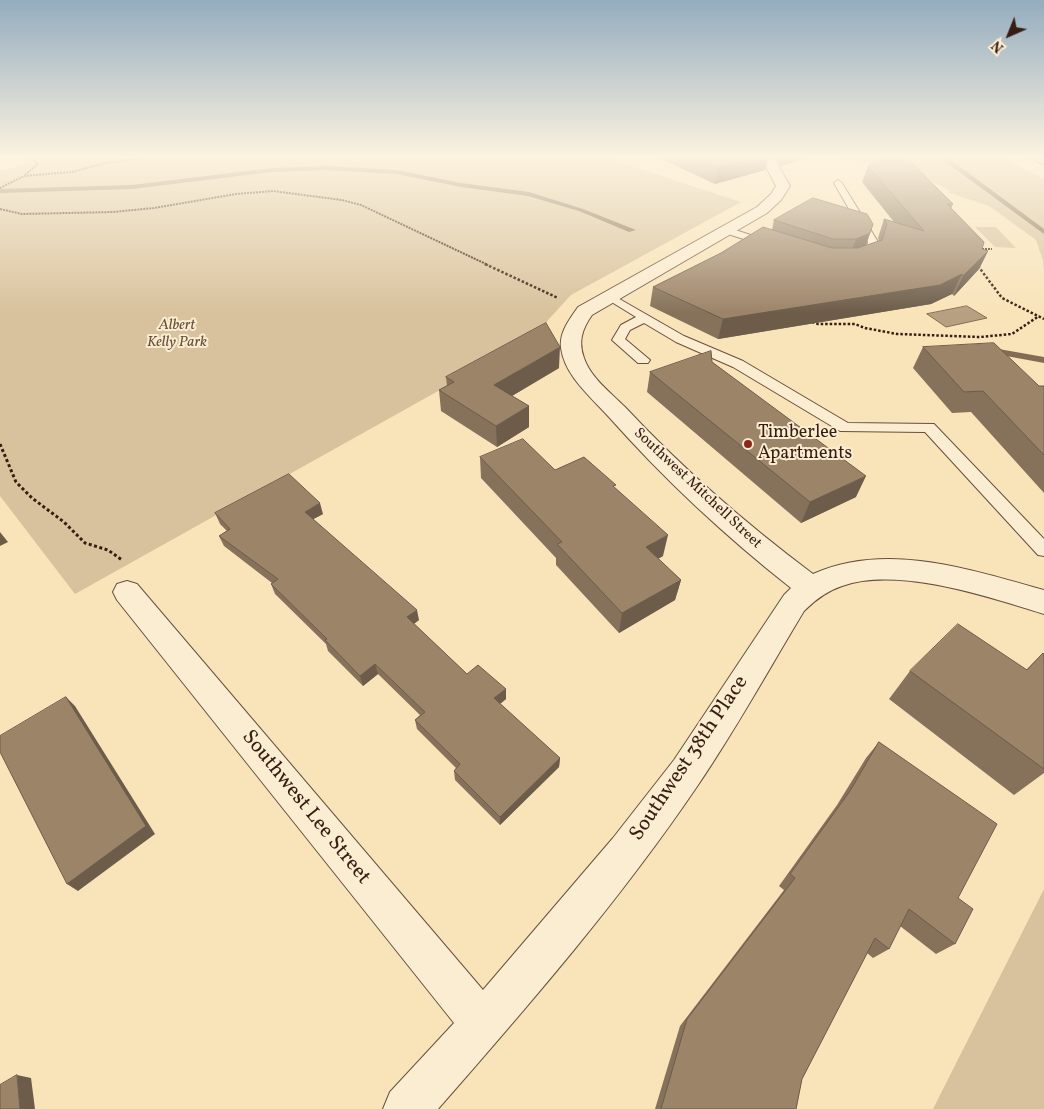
<!DOCTYPE html>
<style>
body{margin:0}
#map{position:relative;width:1044px;height:1109px;overflow:hidden;background:#f9e4ba;font-family:Vollkorn,serif}
canvas{display:block}
.north{position:absolute;left:984px;top:10px;width:50px;height:50px;-webkit-text-stroke:4px #fbedd2;paint-order:stroke;rotate:224deg;font-size:14px;font-weight:700;line-height:20px;text-align:center;color:#371d11}
.north::after{content:'';display:block;margin:auto;width:18px;height:22px;background:#371d11;clip-path:polygon(50% 0,100% 100%,50% 72%,0 100%)}
</style>
<div id="map">
<canvas width="1044" height="1109"></canvas>
<div class="north">N</div>
</div>
<script>
const c = document.querySelector('canvas').getContext('2d');
c.lineJoin = 'round';
function fillPath(path, color) { c.fillStyle = color; c.fill(path, 'evenodd'); }
function trace(path, color, width, dash) { c.strokeStyle = color; c.lineWidth = width; c.lineCap = dash ? 'butt' : 'round'; c.setLineDash(dash || []); c.stroke(path); }
function label(font, color, halo, rows, align = 'center') {
  c.font = font + ' Vollkorn,serif'; c.lineWidth = 4; c.setLineDash([]); c.textBaseline = 'middle'; c.strokeStyle = halo; c.fillStyle = color; for (const [text, x, y, turn = 0] of rows) {
    c.save(); c.translate(x, y); c.rotate((+turn || 0) * Math.PI / 180); c.textAlign = isNaN(turn) ? turn : align; if (halo) c.strokeText(text, 0, 0); c.fillText(text, 0, 0); c.restore();
  }
}
const green = new Path2D(`
 M 53,157 L 604,157 L 741,202 L 571,295 L 548,320 L 542,333 L 75,594 L 0,496 L 0,171 Z
 M 848,157 L 1002,157 L 1044,179 L 1044,274 L 1043,260 L 1036,240 L 989,206 L 950,193 L 946,188 L 934,183 L 914,167 L 844,160 Z
 M 975,227 L 996,227 L 1016,248 L 995,247 Z
 M 1044,889 L 1044,1109 L 933,1109 Z`);
const water = new Path2D(`
 M 967,306 L 987,318 L 946,327 L 927,314 Z`);
const stream = new Path2D(`
 M 939,157 L 947,157 L 1044,229 L 1044,234 Z
 M 327,166 L 397,170 L 461,183 L 529,192 L 583,209 L 636,230 L 629,232 L 579,211 L 528,196 L 461,187 L 397,174 L 327,170 L 272,172 L 132,189 L 0,193 L 0,189 L 132,185 L 272,168 Z
 M 993,348 L 1044,357 L 1044,363 L 990,353 L 988,351 Z`);
const pathFar2 = new Path2D(`
 M 25,175 L 38,164 L 31,157
 M 0,188 L 24,176 L 72,172 L 105,163 L 148,157
 M 0,209 L 22,214 L 113,212 L 154,208 L 236,194 L 273,191 L 342,200 L 361,205 L 488,265
 M 979,249 L 992,249`);
const pathFar1 = new Path2D(`
 M 485,264 L 558,298
 M 978,266 L 1002,298 L 1044,319
 M 812,322 L 818,324 L 855,324 L 865,328 L 897,334 L 980,337 L 1012,334 L 1039,316`);
const path = new Path2D(`
 M 0,444 L 16,482 L 32,498 L 64,522 L 85,543 L 108,550 L 122,560`);
const lane = new Path2D(`
 M 838,180 L 842,183 L 878,242 L 874,257 L 862,262 L 854,262 L 853,260 L 865,253 L 868,242 L 834,183 Z
 M 726,227 L 772,242 L 773,244 L 768,247 L 722,232 L 721,230 Z
 M 609,293 L 684,336 L 743,361 L 848,423 L 934,424 L 1044,539 L 1044,556 L 1038,555 L 925,432 L 840,431 L 733,367 L 676,342 L 644,323 L 630,330 L 625,339 L 650,360 L 648,363 L 638,363 L 612,340 L 621,325 L 636,317 L 605,298 L 603,296 Z`);
const street = new Path2D(`
 M 756,157 L 771,157 L 777,163 L 790,186 L 781,200 L 767,213 L 592,315 C 582,329 578,342 584,358 C 591,378 610,392 625,407 C 683,469 746,524 813,574 C 887,541 971,570 1044,590 L 1044,614 C 989,597 898,566 842,586 C 827,591 815,600 804,611 C 769,669 736,729 698,785 C 621,899 529,1005 438,1109 L 383,1109 L 390,1092 L 454,1023 L 117,600 L 113,592 L 117,584 L 127,581 L 137,584 L 483,990 L 613,838 L 674,760 L 784,595 L 791,588 C 725,536 664,479 608,416 C 590,396 565,376 561,348 C 559,332 570,319 578,307 L 757,207 L 771,194 L 776,186 L 765,165 Z`);
const primary = new Path2D(`
 M 1030,157 L 1044,157 L 1044,165 Z`);
const wall = new Path2D(`
 M 657,157 L 769,157 L 765,170 L 715,184 Z
 M 774,157 L 809,157 L 781,166 Z
 M 868,166 L 953,204 L 951,209 L 982,249 L 988,251 L 979,269 L 954,296 L 952,294 L 931,304 L 718,339 L 650,306 L 653,287 L 772,230 L 774,220 L 870,233 L 866,246 L 879,241 L 878,238 L 884,219 L 894,222 L 862,182 Z
 M 923,347 L 1039,386 L 1044,386 L 1044,493 L 971,412 L 952,413 L 913,368 Z
 M 712,362 L 856,497 L 801,523 L 647,392 L 650,372 Z
 M 559,368 L 512,396 L 529,406 L 529,427 L 497,447 L 441,411 L 439,390 L 447,386 L 446,377 Z
 M 480,457 L 555,470 L 615,488 L 663,556 L 658,559 L 681,580 L 675,600 L 619,633 L 556,565 L 556,558 L 481,478 Z
 M 215,513 L 323,514 L 313,519 L 419,620 L 414,624 L 467,674 L 506,689 L 506,699 L 500,704 L 560,758 L 559,767 L 500,825 L 455,780 L 454,771 L 456,768 L 417,729 L 415,720 L 420,715 L 378,674 L 363,686 L 328,651 L 326,644 L 275,594 L 271,584 L 272,583 L 224,546 L 219,536 L 227,531 L 220,524 Z
 M 1043,653 L 1044,654 L 1044,773 L 1014,795 L 889,699 L 910,671 L 1026,670 Z
 M 879,742 L 958,898 L 955,944 L 936,954 L 900,926 L 889,949 L 873,958 L 867,953 L 802,1079 L 796,1109 L 655,1109 L 680,1026 L 784,890 L 779,886 L 837,805 L 866,758 Z`);
const shadedWall = new Path2D(`
 M 755,157 L 769,157 L 765,170 L 715,184 L 718,167 Z
 M 783,157 L 809,157 L 781,166 Z
 M 870,233 L 863,252 L 850,257 L 856,239 Z
 M 988,251 L 979,269 L 954,296 L 963,276 Z
 M 962,274 L 952,294 L 931,304 L 718,339 L 723,319 Z
 M 560,347 L 559,368 L 495,406 L 494,385 Z
 M 529,406 L 529,427 L 497,447 L 496,426 Z
 M 866,476 L 856,497 L 801,523 L 810,502 Z
 M 320,503 L 323,514 L 308,522 L 305,512 Z
 M 0,532 L 8,542 L 0,546 Z
 M 668,535 L 663,556 L 641,568 L 646,547 Z
 M 681,580 L 675,600 L 619,633 L 622,613 Z
 M 417,610 L 419,620 L 409,627 L 407,617 Z
 M 375,664 L 378,674 L 363,686 L 360,676 Z
 M 506,689 L 506,699 L 495,708 L 494,698 Z
 M 66,697 L 75,706 L 155,834 L 78,891 L 67,884 Z
 M 560,758 L 559,767 L 500,825 L 500,817 Z
 M 17,1075 L 31,1078 L 35,1109 L 20,1109 Z`);
const building = new Path2D(`
 M 696,157 L 755,157 L 718,167 Z
 M 881,157 L 906,157 L 953,204 L 947,204 L 984,242 L 982,249 L 988,251 L 963,276 L 962,274 L 940,285 L 723,319 L 653,287 L 721,253 L 763,227 L 832,248 L 858,248 L 882,240 L 887,224 L 884,219 L 924,231 L 868,166 Z
 M 813,198 L 867,214 L 873,224 L 870,233 L 856,239 L 833,239 L 774,220 Z
 M 546,323 L 560,347 L 494,385 L 529,406 L 496,426 L 439,390 L 454,382 L 446,377 Z
 M 994,343 L 1039,386 L 1044,386 L 1044,455 L 983,391 L 964,392 L 923,347 Z
 M 711,351 L 712,362 L 866,476 L 810,502 L 650,372 Z
 M 523,439 L 555,470 L 584,457 L 616,485 L 613,486 L 668,535 L 646,547 L 681,580 L 622,613 L 557,544 L 562,542 L 480,457 Z
 M 289,474 L 320,503 L 305,512 L 417,610 L 407,617 L 467,674 L 478,665 L 506,689 L 494,698 L 560,758 L 500,817 L 454,771 L 460,764 L 415,720 L 425,712 L 375,664 L 360,676 L 325,640 L 327,639 L 271,584 L 278,579 L 219,536 L 230,529 L 215,513 Z
 M 958,624 L 1027,670 L 1043,653 L 1044,654 L 1044,769 L 910,671 Z
 M 66,697 L 146,826 L 67,884 L 0,752 L 0,736 Z
 M 879,742 L 997,824 L 958,898 L 973,909 L 955,944 L 909,909 L 889,949 L 875,938 L 802,1079 L 796,1109 L 661,1109 L 687,1019 L 795,878 L 790,874 L 850,791 Z
 M 17,1075 L 20,1109 L 0,1109 L 0,1085 Z`);
const markers = [
 [748,444,5,"#8f2418"]
];
const farParknames = [
 ["Albert",177,326],
 ["Kelly Park",177,343]
];
const farStreetnames = [
 ["Southwest Mitchell Street",697,489,43]
];
const poiNames = [
 ["Timberlee",758,434],
 ["Apartments",758,455]
];
const nearStreetnames = [
 ["Southwest 38th Place",690,759,-56],
 ["Southwest Lee Street",305,808,51]
];
fillPath(green, '#d8c29d');
fillPath(water, '#b7a081');
trace(water, '#846c54', 1);
fillPath(stream, '#846c54');
trace(lane, '#684f3b', 2);
trace(street, '#684f3b', 2);
trace(primary, '#371d11', 2);
trace(pathFar2, '#371d11', 2, [2, 1]);
trace(pathFar1, '#371d11', 2.5, [2.5, 2]);
trace(path, '#371d11', 3, [3, 2.5]);
fillPath(lane, '#fbedd2');
fillPath(street, '#fbedd2');
fillPath(primary, '#f9e4ba');
fillPath(wall, '#86725a');
fillPath(shadedWall, '#6d5c4a');
fillPath(building, '#9c8469');
trace(building, '#6d5c4a', 1);
const sky = c.createLinearGradient(0, 0, 0, 313);
sky.addColorStop(0, '#94acbf');
sky.addColorStop(0.5, '#fcf3e0');
sky.addColorStop(1, '#fcf3e000');
c.fillStyle = sky;
c.fillRect(0, 0, 1044, 313);
for (const [x, y, r, color] of markers) { const dot = new Path2D(); dot.arc(x, y, r, 0, 2 * Math.PI); c.fillStyle = color; c.fill(dot); trace(dot, '#fbedd2', 2); }
label('italic 15px', '#674f3b', '#fbedd2', farParknames);
label('15px', '#371d11', '#fbedd2', farStreetnames);
label('18px', '#371d11', '#fbedd2', poiNames, 'left');
label('21px', '#371d11', '#fbedd2', nearStreetnames);
</script>
